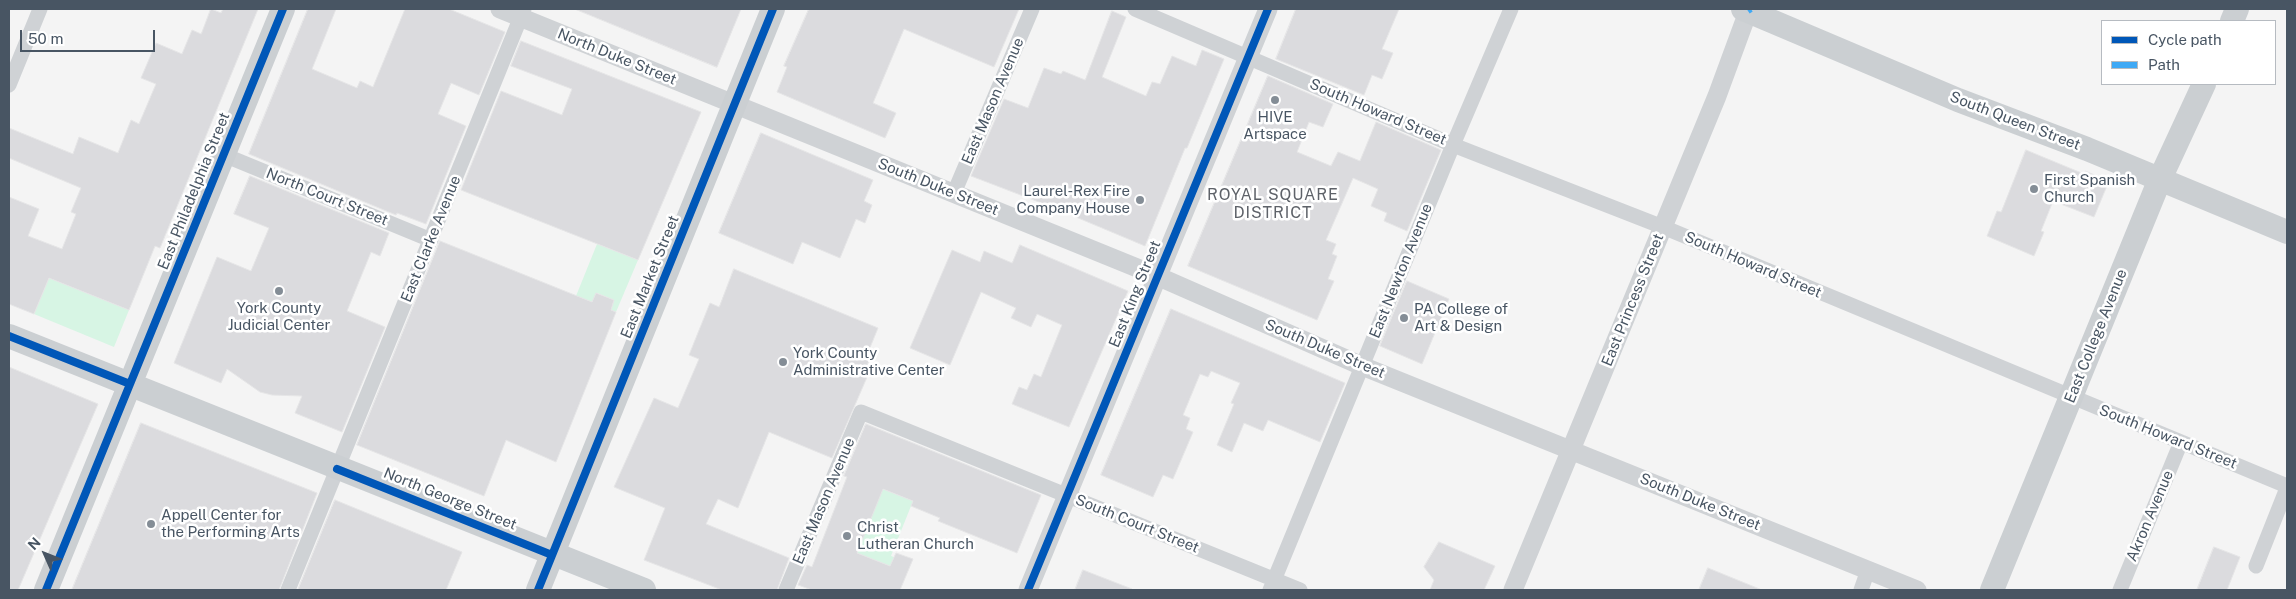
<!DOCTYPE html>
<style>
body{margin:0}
#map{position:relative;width:2296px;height:599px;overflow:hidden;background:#f4f4f4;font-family:"Public Sans",sans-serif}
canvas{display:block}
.frame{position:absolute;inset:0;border:10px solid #485563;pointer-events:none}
.legend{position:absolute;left:2101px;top:20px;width:175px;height:65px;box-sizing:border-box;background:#fff;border:1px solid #b6bbc1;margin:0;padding:6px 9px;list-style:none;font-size:15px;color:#485563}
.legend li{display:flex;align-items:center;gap:10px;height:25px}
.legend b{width:25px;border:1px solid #b6bbc1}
.north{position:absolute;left:20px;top:529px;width:50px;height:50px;-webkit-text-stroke:4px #fff;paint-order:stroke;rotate:314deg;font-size:14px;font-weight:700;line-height:20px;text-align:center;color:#485563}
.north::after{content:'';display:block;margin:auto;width:18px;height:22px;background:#485563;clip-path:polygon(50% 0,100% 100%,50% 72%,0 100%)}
.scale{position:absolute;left:20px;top:30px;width:135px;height:22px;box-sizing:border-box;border:2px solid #485563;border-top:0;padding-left:6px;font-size:15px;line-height:18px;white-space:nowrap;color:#485563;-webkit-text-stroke:4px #fff;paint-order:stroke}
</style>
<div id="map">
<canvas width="2296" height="599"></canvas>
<div class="frame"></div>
<ul class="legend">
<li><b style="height:6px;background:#0057b8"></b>Cycle path</li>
<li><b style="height:6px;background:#3fa9f5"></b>Path</li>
</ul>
<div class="north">N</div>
<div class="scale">50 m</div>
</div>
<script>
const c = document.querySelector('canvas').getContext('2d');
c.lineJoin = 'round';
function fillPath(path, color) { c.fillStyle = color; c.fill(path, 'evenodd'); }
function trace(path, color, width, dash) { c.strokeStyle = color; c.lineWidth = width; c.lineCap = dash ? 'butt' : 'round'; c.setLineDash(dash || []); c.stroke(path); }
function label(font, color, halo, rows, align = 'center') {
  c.font = font + ' "Public Sans",sans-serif'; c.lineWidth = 5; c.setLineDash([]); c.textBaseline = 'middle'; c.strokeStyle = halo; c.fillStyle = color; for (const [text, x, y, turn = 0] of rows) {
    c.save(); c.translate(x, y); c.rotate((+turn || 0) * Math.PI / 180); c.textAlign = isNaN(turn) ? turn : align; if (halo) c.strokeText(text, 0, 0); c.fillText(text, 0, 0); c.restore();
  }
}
const green = new Path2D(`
 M 597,244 L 638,260 L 616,312 L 611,310 L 614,300 L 597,293 L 592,302 L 576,296 Z
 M 49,278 L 129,310 L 114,347 L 34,314 Z
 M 880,488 L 913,501 L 891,556 L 894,557 L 890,566 L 857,553 Z`);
const building = new Path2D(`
 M 211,9 L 221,13 L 223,9 L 258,9 L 160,248 L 155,246 L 129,310 L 49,278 L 34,314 L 9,304 L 9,197 L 39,209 L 28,236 L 62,249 L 76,214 L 71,212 L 81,188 L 9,158 L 9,128 L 73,154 L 79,137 L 118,153 L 131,120 L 139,124 L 156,84 L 141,78 L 156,43 L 182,54 L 192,30 L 201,34 Z
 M 308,9 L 336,9 L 312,69 L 357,88 L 360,81 L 373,87 L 405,9 L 449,9 L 505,32 L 479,95 L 451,83 L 438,114 L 466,126 L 426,224 L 397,213 L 396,215 L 249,154 Z
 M 575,9 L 741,9 L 717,67 Z
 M 809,9 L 1019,9 L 994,67 L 904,29 L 873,103 L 896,113 L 885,138 L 777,92 L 787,67 L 784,66 Z
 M 1296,9 L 1399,9 L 1382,49 L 1393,53 L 1382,79 L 1372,75 L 1364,95 L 1276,59 Z
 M 1112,11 L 1126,17 L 1102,77 L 1146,96 L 1152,82 L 1160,84 L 1172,56 L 1196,66 L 1202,50 L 1224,59 L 1187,148 L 1185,148 L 1145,246 L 1052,207 L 971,176 L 1004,99 L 1028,108 L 1044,68 L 1061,74 L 1063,71 L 1085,80 Z
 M 521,41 L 701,112 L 638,260 L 461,190 L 501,91 L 562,115 L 572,89 L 511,66 Z
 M 1268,76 L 1333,104 L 1323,127 L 1309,122 L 1297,152 L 1331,166 L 1338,152 L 1360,161 L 1376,122 L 1441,150 L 1407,231 L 1384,221 L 1387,213 L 1371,206 L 1378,189 L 1353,178 L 1326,240 L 1336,244 L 1332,254 L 1337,256 L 1328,279 L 1334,281 L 1317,320 L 1188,266 Z
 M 761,133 L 873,180 L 864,201 L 872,205 L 865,223 L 856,219 L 840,258 L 802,242 L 793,264 L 719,233 Z
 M 2026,150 L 2084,174 L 2085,171 L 2109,181 L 2094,217 L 2053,201 L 2041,231 L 2044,232 L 2034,256 L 1987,236 L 1997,211 L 2001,212 Z
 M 250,176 L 389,233 L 380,256 L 371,252 L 347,311 L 385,327 L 342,432 L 295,413 L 302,396 L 272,395 L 260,392 L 227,369 L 221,383 L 174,363 L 217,257 L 251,271 L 269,228 L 234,214 Z
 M 440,241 L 592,302 L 596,293 L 614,300 L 611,310 L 616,312 L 556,462 L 506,440 L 484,496 L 357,445 Z
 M 1020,245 L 1128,291 L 1069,427 L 1012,404 L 1019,387 L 1027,390 L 1034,374 L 1041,377 L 1062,325 L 1037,314 L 1031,327 L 1011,318 L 1016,308 L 981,292 L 950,365 L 910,348 L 952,250 L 980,262 L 984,251 L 1012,263 Z
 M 734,269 L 878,328 L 867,355 L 870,357 L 867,366 L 871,368 L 832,458 L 769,432 L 738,508 L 718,499 L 706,524 L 789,558 L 777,590 L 722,590 L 644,560 L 665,508 L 614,487 L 654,398 L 678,408 L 699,359 L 689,355 L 710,303 L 719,307 Z
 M 1407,281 L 1449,299 L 1422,364 L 1380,346 Z
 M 1171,309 L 1345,383 L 1320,442 L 1268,420 L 1263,431 L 1244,423 L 1232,452 L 1217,445 L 1234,404 L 1231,403 L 1240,383 L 1211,371 L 1208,377 L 1200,374 L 1183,415 L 1190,418 L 1186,429 L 1193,432 L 1173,479 L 1163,475 L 1153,497 L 1101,475 Z
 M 9,367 L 98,404 L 18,590 L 9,590 Z
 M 141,423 L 317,493 L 279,590 L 72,590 Z
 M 866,424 L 1041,495 L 1017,553 L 938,521 L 940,518 L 911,506 L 913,501 L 883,489 L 857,553 L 890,566 L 896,553 L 913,559 L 900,590 L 812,590 L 798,585 L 807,565 L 812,567 L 847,477 L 844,476 Z
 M 335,500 L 462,552 L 446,590 L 298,590 Z
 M 1439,542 L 1495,566 L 1484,590 L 1430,590 L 1434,580 L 1424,567 Z
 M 2214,547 L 2240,557 L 2227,590 L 2197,590 Z
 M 1708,568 L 1762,590 L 1699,590 Z
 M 1083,570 L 1132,589 L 1132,590 L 1075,590 Z`);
const minor = new Path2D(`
 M 1135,9 L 1453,145 L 1663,227 L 2287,486
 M 9,85 L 40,9
 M 224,155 L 431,240
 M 954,193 L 1032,9
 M 2256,566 L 2287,488
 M 288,590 L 524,9
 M 786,590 L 861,412 L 1300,590
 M 1270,590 L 1453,145 L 1511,9
 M 1861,590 L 1868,570
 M 2120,590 L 2181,442`);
const tertiary = new Path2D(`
 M 500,9 L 1157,276 L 1362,366 L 1917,590
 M 1028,590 L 1268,9
 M 1513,590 L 1717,96 L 1749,9`);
const primary = new Path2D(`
 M 1743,9 L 1958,100 L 2087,149 L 2287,232
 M 2232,21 L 2237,9
 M 9,336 L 644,590
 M 46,590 L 283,9
 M 538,590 L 773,9
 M 1992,590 L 2160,179 L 2204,84`);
const quiet = new Path2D(`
 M 1748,11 L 1751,9`);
const cycleway = new Path2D(`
 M 9,336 L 130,384
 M 337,469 L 552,555
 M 46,590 L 283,9
 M 538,590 L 773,9
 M 1028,590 L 1268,9`);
const markers = [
 [1275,100,5,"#848d96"],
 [2034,189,5,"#848d96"],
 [1140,200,5,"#848d96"],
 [279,291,5,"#848d96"],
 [1404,318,5,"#848d96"],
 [783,362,5,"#848d96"],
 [151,524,5,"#848d96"],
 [847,536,5,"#848d96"]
];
const streetNames = [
 ["North Duke Street",617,57,22],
 ["East Mason Avenue",993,101,-67],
 ["South Howard Street",1378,112,23],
 ["South Queen Street",2015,121,21],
 ["South Duke Street",938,187,22],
 ["East Philadelphia Street",194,191,-68],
 ["North Court Street",327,197,22],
 ["East Clarke Avenue",431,239,-68],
 ["South Howard Street",1753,265,23],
 ["East Newton Avenue",1401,271,-68],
 ["East Market Street",650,277,-68],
 ["East King Street",1135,294,-68],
 ["East Princess Street",1633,300,-68],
 ["East College Avenue",2096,336,-68],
 ["South Duke Street",1325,349,23],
 ["South Howard Street",2168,437,22],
 ["North George Street",450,499,22],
 ["East Mason Avenue",824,501,-67],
 ["South Duke Street",1700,502,22],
 ["Akron Avenue",2150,516,-67],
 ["South Court Street",1137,524,22]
];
const poiNames = [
 ["HIVE",1275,117,"center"],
 ["Artspace",1275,134,"center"],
 ["First Spanish",2044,180],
 ["Church",2044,197],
 ["Laurel-Rex Fire",1130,191,"right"],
 ["Company House",1130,208,"right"],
 ["York County",279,308,"center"],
 ["Judicial Center",279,325,"center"],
 ["PA College of",1414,309],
 ["Art & Design",1414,326],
 ["York County",793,353],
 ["Administrative Center",793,370],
 ["Appell Center for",161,515],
 ["the Performing Arts",161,532],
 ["Christ",857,527],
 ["Lutheran Church",857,544]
];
const neighbourhoodNames = [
 ["ROYAL SQUARE",1273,195],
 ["DISTRICT",1273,213]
];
fillPath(green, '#d7f5e4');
fillPath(building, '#dbdbde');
trace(building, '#e5e5e6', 1);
trace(minor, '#cfd2d5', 15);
trace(tertiary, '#cfd2d5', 19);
trace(primary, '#cbcfd2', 24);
trace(quiet, '#3fa9f5', 6, [12, 6]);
trace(cycleway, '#0057b8', 8);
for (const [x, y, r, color] of markers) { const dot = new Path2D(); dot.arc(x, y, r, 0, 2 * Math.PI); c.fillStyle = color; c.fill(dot); trace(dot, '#fff', 2); }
label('15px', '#485563', '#fff', streetNames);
label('15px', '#485563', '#fff', poiNames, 'left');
c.letterSpacing = '1px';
label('16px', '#5e6269', '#fff', neighbourhoodNames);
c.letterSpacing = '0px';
</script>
